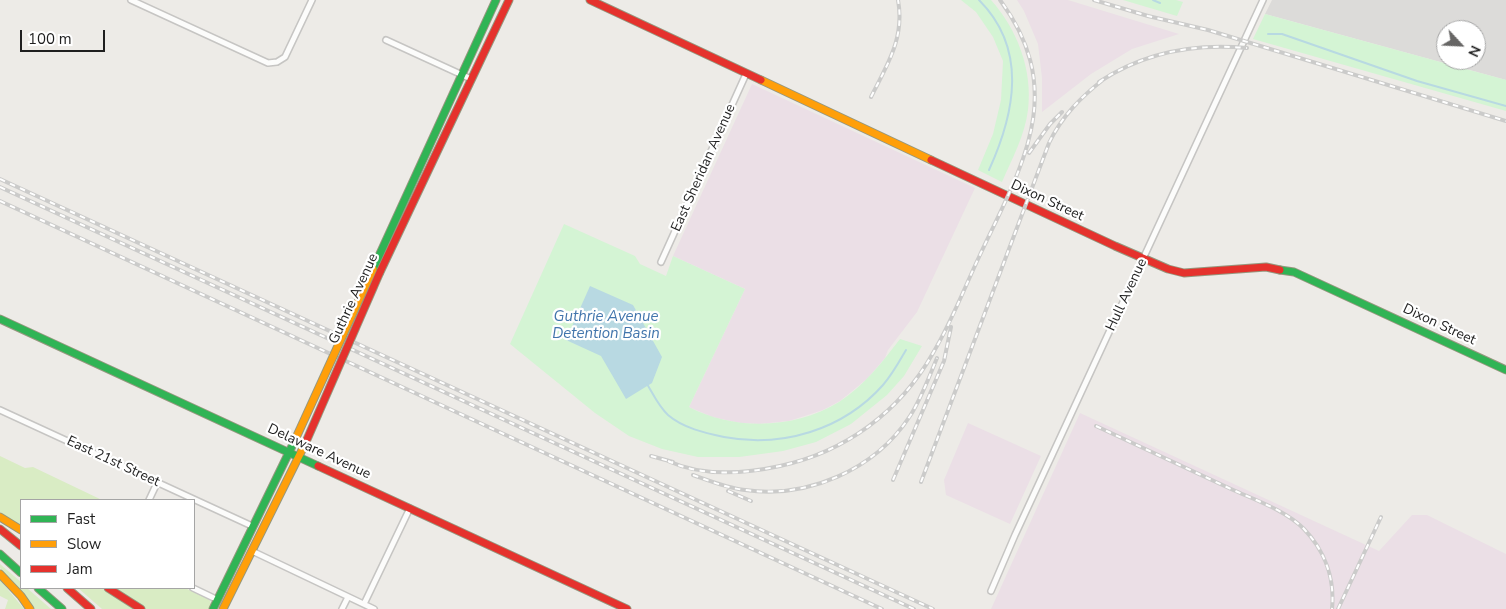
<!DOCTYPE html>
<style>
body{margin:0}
#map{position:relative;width:1506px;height:609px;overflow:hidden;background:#edebe7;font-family:"Nunito Sans",sans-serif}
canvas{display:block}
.legend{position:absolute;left:20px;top:499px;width:175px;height:90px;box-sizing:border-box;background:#fff;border:1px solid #a5a5a5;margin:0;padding:6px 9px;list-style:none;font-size:15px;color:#1f1f1f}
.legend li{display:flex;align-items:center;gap:10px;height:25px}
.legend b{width:25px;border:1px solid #a5a5a5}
.north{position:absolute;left:1436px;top:20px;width:50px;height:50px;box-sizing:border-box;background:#fff;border:1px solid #a5a5a5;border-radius:50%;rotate:115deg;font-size:14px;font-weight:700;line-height:20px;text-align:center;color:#1f1f1f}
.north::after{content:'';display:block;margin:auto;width:18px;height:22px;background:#676665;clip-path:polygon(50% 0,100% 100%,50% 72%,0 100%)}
.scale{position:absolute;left:20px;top:30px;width:85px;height:22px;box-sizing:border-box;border:2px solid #1f1f1f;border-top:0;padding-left:6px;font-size:15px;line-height:18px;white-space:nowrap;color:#1f1f1f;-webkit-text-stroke:4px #fff;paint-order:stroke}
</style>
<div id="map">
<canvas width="1506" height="609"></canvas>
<ul class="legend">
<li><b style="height:6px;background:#30b455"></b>Fast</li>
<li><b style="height:6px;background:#ff9f0a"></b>Slow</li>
<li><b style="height:6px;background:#e5322d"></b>Jam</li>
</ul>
<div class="north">N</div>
<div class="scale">100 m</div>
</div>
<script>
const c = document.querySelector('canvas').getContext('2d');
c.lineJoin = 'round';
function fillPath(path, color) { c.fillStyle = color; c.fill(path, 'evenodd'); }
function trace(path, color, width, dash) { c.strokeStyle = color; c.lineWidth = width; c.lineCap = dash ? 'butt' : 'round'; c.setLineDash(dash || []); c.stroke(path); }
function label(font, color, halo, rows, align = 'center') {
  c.font = font + ' "Nunito Sans",sans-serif'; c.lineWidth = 4.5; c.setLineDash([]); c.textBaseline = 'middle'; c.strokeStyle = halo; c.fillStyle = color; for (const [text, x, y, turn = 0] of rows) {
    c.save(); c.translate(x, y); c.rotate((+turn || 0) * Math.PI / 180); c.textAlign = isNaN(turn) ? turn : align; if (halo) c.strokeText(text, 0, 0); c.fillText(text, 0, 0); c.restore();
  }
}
const residential = new Path2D(`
 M 1272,0 L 1506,0 L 1506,80 L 1265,14 ZM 1446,30 L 1476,30 L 1476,60 L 1446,60 Z`);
const industrial = new Path2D(`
 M 1017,0 L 1068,0 L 1179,34 L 1132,49 L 1091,74 L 1042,112 L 1042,78 L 1038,44 L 1024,11 Z
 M 752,84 L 975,188 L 917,312 L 888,350 L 885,358 L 868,378 L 840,401 L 823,410 L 789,421 L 759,424 L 740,423 L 712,417 L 689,407 L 745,289 L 673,256 Z
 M 1080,413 L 1379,551 L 1412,515 L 1427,515 L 1506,554 L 1506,609 L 991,609 Z
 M 968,423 L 1041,456 L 1010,524 L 946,495 L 944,480 Z`);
const grass = new Path2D(`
 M 0,456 L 25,468 L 33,467 L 102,500 L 21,500 L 21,526 L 0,512 Z
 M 0,564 L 21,582 L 21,588 L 27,588 L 51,609 L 34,609 L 0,568 Z
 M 0,580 L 24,609 L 5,609 L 8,600 L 0,596 Z
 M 78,588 L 101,588 L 133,609 L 102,609 Z
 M 113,588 L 185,588 L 209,599 C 211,603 212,605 211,609 L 145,609 Z`);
const park = new Path2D(`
 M 961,0 L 991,0 C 1017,29 1033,70 1028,110 C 1025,135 1012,159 1002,182 L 978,170 L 993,134 L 1001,100 L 1003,61 L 993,37 L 976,12 Z
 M 1123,0 L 1176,0 L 1183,2 L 1177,16 Z
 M 1265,14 L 1506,80 L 1506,111 L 1253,39 Z
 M 564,224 L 635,256 L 640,264 L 666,276 L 673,256 L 745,289 L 689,407 C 735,431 795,429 839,402 C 864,386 883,361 900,339 L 922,346 L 904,376 L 887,395 L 851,424 L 816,442 L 783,451 L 739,457 L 698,457 L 662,449 L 629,436 L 595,413 L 510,344 Z`);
const water = new Path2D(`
 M 590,286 L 633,305 L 662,357 L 652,383 L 626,399 L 601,356 L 566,340 Z`);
const stream = new Path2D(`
 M 979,0 C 1028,49 1015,113 989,170
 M 1153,0 L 1160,3
 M 1268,34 L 1282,34 L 1417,81 L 1506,106
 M 647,384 C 653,394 659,407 668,415 C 683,428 705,433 724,437 C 782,448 843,430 883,385 C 892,375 899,362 906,350`);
const street = new Path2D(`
 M 131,0 L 268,63 L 277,62 L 285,57 L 312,0
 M 386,40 L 471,79
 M 661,262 L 746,74
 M 0,410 L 252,526
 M 149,500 L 157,483
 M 252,551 L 374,609
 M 193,588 L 218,600
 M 991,591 L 1015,535 L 1263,0
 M 364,604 L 410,508
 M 342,609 L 348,597`);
const fast = new Path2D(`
 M 373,269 L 496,0
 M 1280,270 L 1294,272 L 1506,370
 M 0,319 L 318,466
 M 0,554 L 21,573
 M 38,588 L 62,609
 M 213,609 L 295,440`);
const slow = new Path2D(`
 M 761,80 L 931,160
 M 0,517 L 21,530
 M 0,574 L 21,596 L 30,609
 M 223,609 L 305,444`);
const jam = new Path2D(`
 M 590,0 L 761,80
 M 931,160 L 1115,246 L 1168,269 L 1184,273 L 1266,267 L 1280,270
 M 380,272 L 509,0
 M 318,466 L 627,609
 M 0,529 L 21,546
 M 67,588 L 91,609
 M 108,588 L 141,609`);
const rail = new Path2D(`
 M 1094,0 L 1148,16 L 1208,30 L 1506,121
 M 1099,82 C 1143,53 1194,43 1247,48
 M 871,97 C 887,65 905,38 898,0
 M 1029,153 L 1050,124 L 1062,112
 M 0,179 L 933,609
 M 0,187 L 914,609
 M 0,201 L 882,609
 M 1096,426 C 1141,447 1186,468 1231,489 C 1255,500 1285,510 1304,529 C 1325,551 1335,579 1332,609
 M 651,456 L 673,462
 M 668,461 C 703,477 743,474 780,466 C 845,452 900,412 933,353 C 951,323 964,289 979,257 C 1021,167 1069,93 1000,0
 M 693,475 C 710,481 727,488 745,490 C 807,499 875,470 910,416 C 921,399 929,377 937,358
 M 893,480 L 944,361 L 951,327
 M 921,482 L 1049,143 C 1062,116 1081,97 1104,79
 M 728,491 L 751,501
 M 1338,609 L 1381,517`);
const slowBridge = new Path2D(`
 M 295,440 L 373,269`);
const jamBridge = new Path2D(`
 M 305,444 L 380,272`);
const streetNames = [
 ["East Sheridan Avenue",704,168,-66],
 ["Dixon Street",1047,201,25],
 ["Hull Avenue",1127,295,-65],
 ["Guthrie Avenue",354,299,-65],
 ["Dixon Street",1439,325,25],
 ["Delaware Avenue",319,452,25],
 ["East 21st Street",113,462,25]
];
const waterNames = [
 ["Guthrie Avenue",606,317],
 ["Detention Basin",606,334]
];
fillPath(residential, '#dcdbd9');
fillPath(industrial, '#ebdfe6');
fillPath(grass, '#d9ecc4');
fillPath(park, '#d4f4d4');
fillPath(water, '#b8d9e2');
trace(stream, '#b8d9e2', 2);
trace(street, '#c6c5c3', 8);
trace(fast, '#95977e', 9);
trace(slow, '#95977e', 9);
trace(jam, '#95977e', 9);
trace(street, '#fcfcfb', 5);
trace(fast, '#30b455', 7);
trace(slow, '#ff9f0a', 7);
trace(jam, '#e5322d', 7);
trace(rail, '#cbcbca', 4);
trace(rail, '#fff', 2, [5.5]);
trace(slowBridge, '#95977e', 9, []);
trace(jamBridge, '#95977e', 9, []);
trace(slowBridge, '#ff9f0a', 7);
trace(jamBridge, '#e5322d', 7);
label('14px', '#1f1f1f', '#fff', streetNames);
label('italic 15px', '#4275ac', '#fff', waterNames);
</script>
